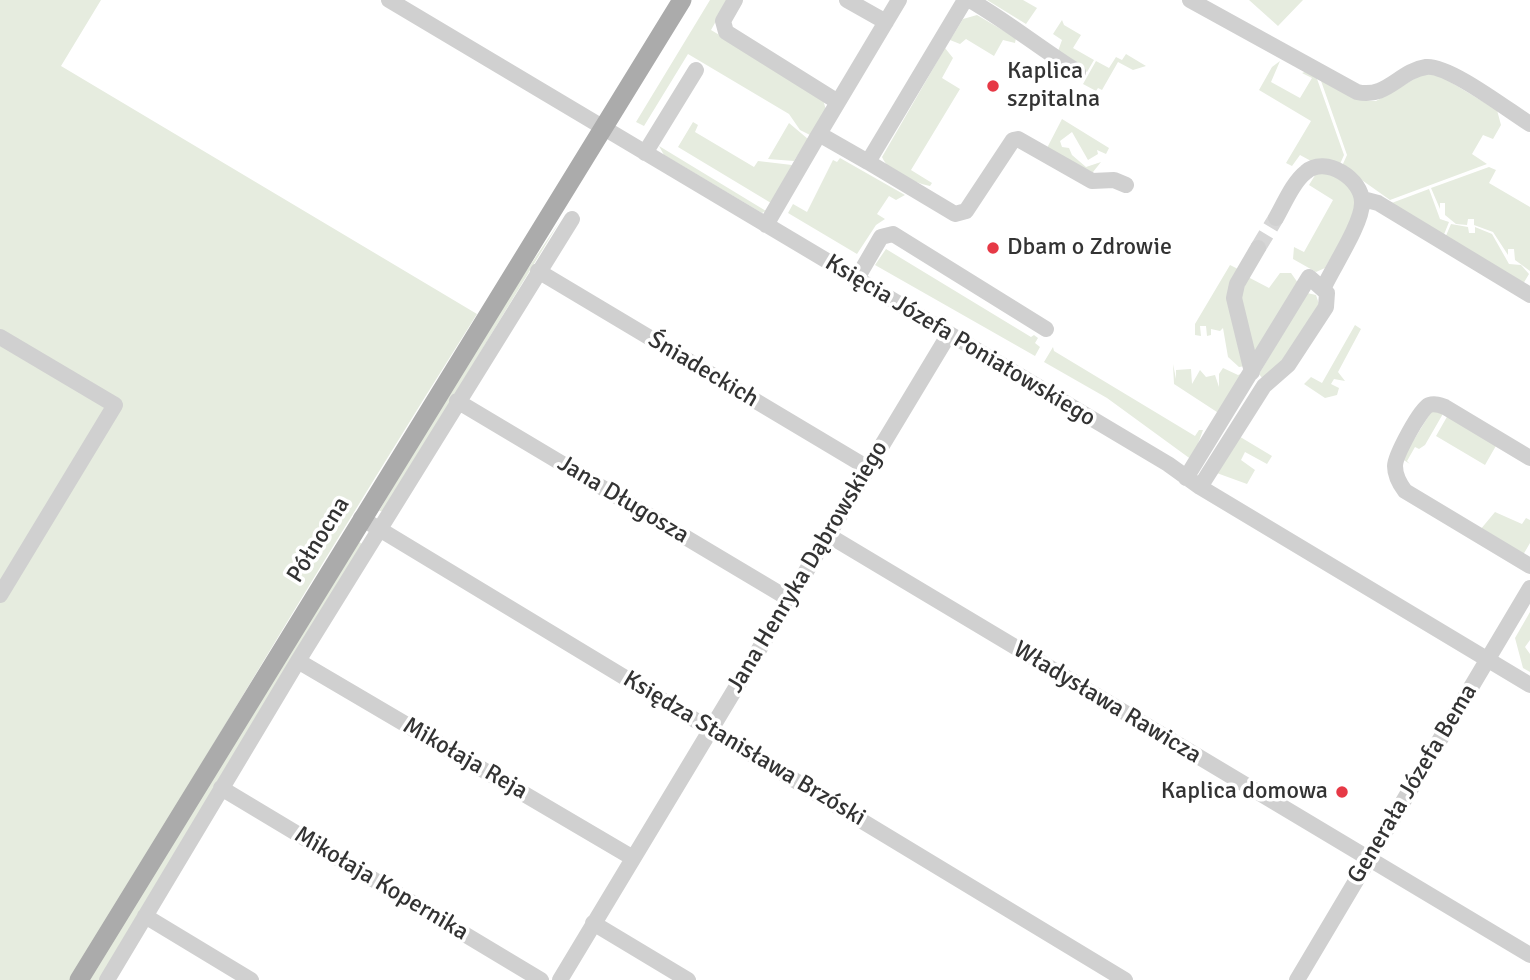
<!DOCTYPE html>
<meta charset="utf-8">
<style>
body{margin:0}
canvas{display:block;background:#fff}
</style>
<canvas width="1530" height="980"></canvas>
<script>
const c = document.querySelector('canvas').getContext('2d');
c.lineJoin = 'round';
function fillPath(path, color) { c.fillStyle = color; c.fill(path, 'evenodd'); }
function trace(path, color, width, dash) { c.strokeStyle = color; c.lineWidth = width; c.lineCap = dash ? 'butt' : 'round'; c.setLineDash(dash || []); c.stroke(path); }
function label(font, color, halo, rows, align = 'center') {
  c.font = font + ' Signika,sans-serif'; c.lineWidth = 7; c.setLineDash([]); c.textBaseline = 'middle'; c.strokeStyle = halo; c.fillStyle = color; for (const [text, x, y, turn = 0] of rows) {
    c.save(); c.translate(x, y); c.rotate((+turn || 0) * Math.PI / 180); c.textAlign = isNaN(turn) ? turn : align; if (halo) c.strokeText(text, 0, 0); c.fillText(text, 0, 0); c.restore();
  }
}
const green = new Path2D(`
 M 0,0 L 101,0 L 61,66 L 477,314 C 338,534 206,758 71,980 L 0,980 Z
 M 710,0 L 728,0 L 711,30 L 822,96 L 826,110 L 810,135 L 800,130 L 789,114 L 688,54 L 644,126 L 636,122 Z
 M 987,0 L 1023,0 L 1037,8 L 1026,24 Z
 M 1249,0 L 1303,0 L 1278,26 Z
 M 977,15 L 1016,38 L 1015,43 L 1003,40 L 994,56 L 966,39 L 960,44 L 950,40 L 963,19 Z
 M 1062,20 L 1064,25 L 1081,35 L 1073,48 L 1094,60 L 1087,72 L 1057,54 L 1062,40 L 1053,34 Z
 M 945,48 L 953,58 L 942,78 L 960,89 L 911,170 L 932,183 L 930,186 C 915,183 888,172 882,157 Z
 M 1126,54 L 1146,66 L 1133,70 L 1118,62 L 1102,90 L 1098,88 L 1096,91 L 1083,84 L 1096,61 L 1109,68 L 1116,57 L 1122,60 Z
 M 1280,61 L 1271,82 L 1300,98 L 1312,78 L 1302,73 L 1307,71 L 1316,76 L 1344,155 L 1340,164 L 1311,161 L 1300,155 L 1292,166 L 1286,163 L 1311,121 L 1259,90 L 1272,67 Z
 M 1423,74 L 1437,74 L 1497,110 L 1501,125 L 1493,139 L 1483,135 L 1472,154 L 1487,164 L 1390,200 L 1342,166 L 1347,155 L 1320,78 L 1363,100 L 1376,101 Z
 M 1062,119 L 1109,148 L 1106,154 L 1097,150 L 1098,154 L 1088,160 L 1072,132 L 1060,141 L 1062,147 L 1069,148 L 1072,155 L 1086,167 L 1101,162 L 1093,172 L 1088,173 L 1047,148 Z
 M 693,122 L 698,125 L 695,132 L 754,167 L 758,161 L 792,165 L 771,203 L 678,147 Z
 M 789,123 L 808,139 L 794,161 L 768,159 Z
 M 659,146 L 766,211 L 762,213 L 664,155 Z
 M 840,158 L 905,195 L 896,200 L 889,196 L 877,214 L 885,219 L 876,225 L 857,254 L 788,213 L 793,204 L 807,212 L 833,160 L 837,162 Z
 M 1489,167 L 1496,170 L 1489,183 L 1530,207 L 1530,271 L 1515,260 L 1514,249 L 1508,249 L 1508,255 L 1493,232 L 1474,225 L 1474,219 L 1468,219 L 1467,225 L 1456,224 L 1445,215 L 1445,203 L 1440,203 L 1440,209 L 1431,188 Z
 M 1322,171 C 1331,175 1344,178 1351,187 C 1367,209 1336,248 1325,268 L 1316,272 L 1293,259 L 1294,247 L 1304,252 L 1333,200 L 1309,185 L 1317,172 Z
 M 1429,189 L 1440,219 L 1449,222 L 1443,237 L 1389,204 Z
 M 560,221 L 384,511 L 379,511 L 477,344 Z
 M 1451,224 L 1468,227 L 1469,233 L 1475,233 L 1475,227 L 1492,234 L 1509,264 L 1521,265 L 1529,274 L 1523,284 L 1445,238 Z
 M 886,249 L 1031,337 L 1034,335 L 1038,338 L 1035,343 L 1040,347 L 1035,356 L 875,265 Z
 M 1230,265 L 1238,269 L 1246,366 L 1239,367 L 1228,357 L 1223,328 L 1220,331 L 1211,329 L 1211,335 L 1207,336 L 1206,326 L 1200,326 L 1201,336 L 1195,335 L 1195,324 Z
 M 1280,273 L 1291,273 L 1298,283 L 1256,359 L 1239,300 L 1248,277 L 1269,288 Z
 M 1307,293 L 1316,295 L 1320,307 L 1287,360 L 1262,378 L 1259,374 Z
 M 1355,325 L 1361,329 L 1338,372 L 1345,381 L 1334,379 L 1331,384 L 1339,388 L 1337,395 L 1325,398 L 1304,384 L 1311,377 L 1322,383 Z
 M 1053,347 L 1054,351 L 1195,436 L 1199,430 L 1203,430 L 1192,460 L 1107,398 L 1044,362 Z
 M 1173,364 L 1176,379 L 1176,370 L 1191,369 L 1192,384 L 1200,370 L 1206,377 L 1215,375 L 1219,387 L 1219,374 L 1223,368 L 1238,375 L 1247,371 L 1220,414 L 1174,384 Z
 M 1431,412 L 1444,412 L 1425,445 L 1419,449 L 1415,447 L 1407,461 L 1410,464 L 1402,459 Z
 M 1448,415 L 1497,444 L 1485,465 L 1436,436 Z
 M 1237,435 L 1272,456 L 1267,464 L 1245,452 L 1241,460 L 1255,470 L 1247,484 L 1214,472 Z
 M 1495,512 L 1522,524 L 1526,518 L 1530,520 L 1530,543 L 1523,555 L 1480,530 Z
 M 359,542 L 362,544 L 100,980 L 87,980 Z
 M 1530,612 L 1530,640 L 1525,647 L 1530,654 L 1530,672 L 1523,668 L 1515,638 Z`);
const minorTunnel = new Path2D(`
 M 1258,248 L 1276,218`);
const minor = new Path2D(`
 M 389,0 L 1168,464 L 1200,487 L 1530,685
 M 735,0 L 723,21 L 726,32 L 838,102
 M 847,0 L 886,22
 M 970,0 C 1008,22 1041,49 1078,72
 M 1190,0 L 1357,92 C 1387,99 1399,71 1426,67 C 1448,64 1509,111 1530,124
 M 819,134 L 899,0
 M 645,153 L 696,70
 M 868,162 L 955,214 L 966,211 L 1013,140 L 1018,139 L 1092,181 L 1114,180 L 1126,185
 M 1363,199 L 1378,203 L 1530,295
 M 1276,218 C 1284,204 1293,182 1306,172 C 1325,155 1363,179 1362,203 C 1362,224 1333,267 1324,287
 M 766,225 L 819,134 L 868,162 L 965,0
 M 538,271 L 868,468
 M 856,280 L 881,237 L 893,234 L 1046,329
 M 0,337 L 115,405 L 0,595
 M 1252,372 L 1234,298 L 1237,284 L 1258,248
 M 457,401 L 789,599
 M 1530,458 L 1445,407 C 1440,405 1435,403 1429,405 C 1420,409 1395,456 1395,466 C 1395,476 1399,483 1405,491 L 1530,566
 M 1186,478 L 1309,277 L 1327,293 L 1326,307 L 1288,365 L 1264,386 L 1200,487
 M 361,518 L 1125,980
 M 828,535 L 1530,955
 M 298,661 L 633,858
 M 221,788 L 541,980
 M 145,916 L 251,980
 M 593,923 L 688,980
 M 107,980 L 298,661 L 572,219
 M 560,980 L 949,334
 M 1297,980 L 1530,588`);
const major = new Path2D(`
 M 79,980 L 682,0`);
const markers = [
 [993,86,7,"#e63946"],
 [993,248,7,"#e63946"],
 [1342,792,7,"#e63946"]
];
const poiNames = [
 ["Kaplica",1007,72],
 ["szpitalna",1007,100],
 ["Dbam o Zdrowie",1007,248],
 ["Kaplica domowa",1328,792,"right"]
];
const streetNames = [
 ["Księcia Józefa Poniatowskiego",960,341,31],
 ["Śniadeckich",703,370,31],
 ["Jana Długosza",623,500,31],
 ["Północna",319,540,-58],
 ["Jana Henryka Dąbrowskiego",808,567,-59],
 ["Władysława Rawicza",1107,703,31],
 ["Księdza Stanisława Brzóski",744,749,31],
 ["Mikołaja Reja",465,759,30],
 ["Generała Józefa Bema",1413,784,-59],
 ["Mikołaja Kopernika",381,884,31]
];
fillPath(green, '#e6ecdf');
trace(minorTunnel, '#d6d6d6', 16, [16, 8]);
trace(minor, '#d0d0d0', 16);
trace(major, '#ababab', 19);
for (const [x, y, r, color] of markers) { const dot = new Path2D(); dot.arc(x, y, r, 0, 2 * Math.PI); c.fillStyle = color; c.fill(dot); trace(dot, '#fff', 2.5); }
label('24px', '#333', '#fff', poiNames, 'left');
label('24px', '#333', '#fff', streetNames);
</script>
